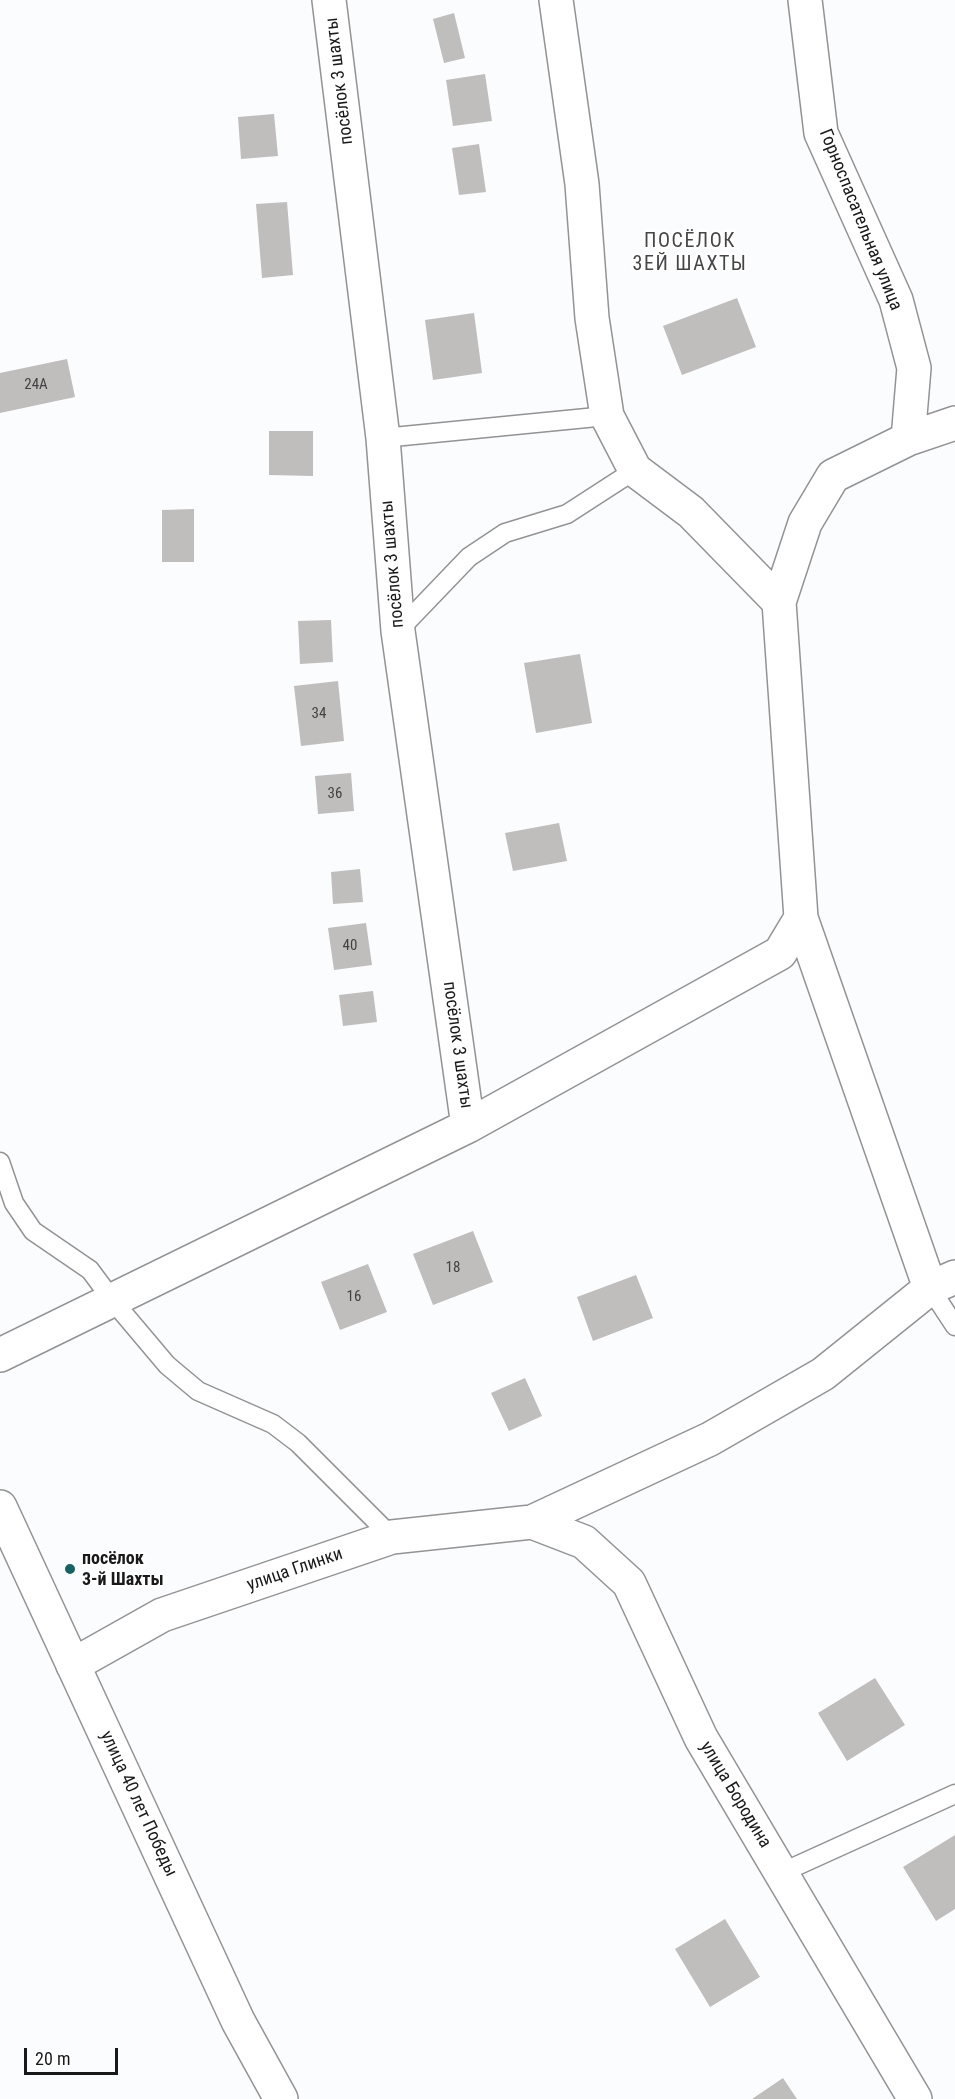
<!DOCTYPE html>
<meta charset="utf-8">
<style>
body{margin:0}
#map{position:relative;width:955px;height:2099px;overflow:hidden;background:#fbfcfe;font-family:"Roboto Condensed",sans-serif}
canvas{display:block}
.scale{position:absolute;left:24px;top:2048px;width:94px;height:27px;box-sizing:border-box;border:3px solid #19191a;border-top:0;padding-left:8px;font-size:18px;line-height:21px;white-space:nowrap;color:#19191a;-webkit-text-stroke:4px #fff;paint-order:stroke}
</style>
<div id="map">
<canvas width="955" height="2099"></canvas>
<div class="scale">20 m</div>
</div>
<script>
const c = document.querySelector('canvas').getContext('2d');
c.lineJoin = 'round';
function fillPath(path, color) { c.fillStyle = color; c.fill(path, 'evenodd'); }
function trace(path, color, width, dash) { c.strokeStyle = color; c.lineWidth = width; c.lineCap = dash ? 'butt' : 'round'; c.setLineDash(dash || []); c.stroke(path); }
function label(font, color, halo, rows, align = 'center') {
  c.font = font + ' "Roboto Condensed",sans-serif'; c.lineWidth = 4.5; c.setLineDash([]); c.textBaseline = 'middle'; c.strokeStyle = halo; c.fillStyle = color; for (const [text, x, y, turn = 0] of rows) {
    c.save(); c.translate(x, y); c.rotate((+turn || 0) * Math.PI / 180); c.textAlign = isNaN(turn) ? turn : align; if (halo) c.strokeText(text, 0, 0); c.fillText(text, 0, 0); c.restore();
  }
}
const building = new Path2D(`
 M 454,13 L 465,58 L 444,63 L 433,19 Z
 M 485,74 L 492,121 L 453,126 L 446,80 Z
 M 274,114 L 278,156 L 241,159 L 238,117 Z
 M 479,144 L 486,192 L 459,195 L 452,148 Z
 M 287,202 L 293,275 L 262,278 L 256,204 Z
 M 737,298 L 756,347 L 682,375 L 663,326 Z
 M 474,313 L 482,373 L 433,380 L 425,320 Z
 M 67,359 L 75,397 L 0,413 L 0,373 Z
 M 269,431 L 313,431 L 313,476 L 269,475 Z
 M 194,509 L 194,562 L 162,562 L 162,510 Z
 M 331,620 L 333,662 L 300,664 L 298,621 Z
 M 580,654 L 592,723 L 536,733 L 524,663 Z
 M 338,681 L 344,741 L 301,746 L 294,686 Z
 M 351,773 L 354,811 L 318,814 L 315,776 Z
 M 559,823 L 567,861 L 513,871 L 505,833 Z
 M 360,869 L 363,902 L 333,904 L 331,872 Z
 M 366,923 L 372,965 L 334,970 L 328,928 Z
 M 373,991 L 377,1022 L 343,1026 L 339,995 Z
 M 473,1231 L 493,1282 L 433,1305 L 413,1254 Z
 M 368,1264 L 387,1312 L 340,1330 L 321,1282 Z
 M 636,1275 L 653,1318 L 593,1341 L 577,1297 Z
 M 525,1378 L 542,1416 L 509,1431 L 491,1393 Z
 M 875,1678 L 905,1725 L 847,1761 L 818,1713 Z
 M 955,1835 L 955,1909 L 936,1921 L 903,1867 Z
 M 725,1919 L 760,1977 L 710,2007 L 675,1949 Z
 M 783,2078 L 797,2099 L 752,2099 Z`);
const service = new Path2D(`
 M 383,438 L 607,416
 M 398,631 L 469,557 L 505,533 L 567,514 L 635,470
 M 0,1162 L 14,1203 L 33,1231 L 90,1270 L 113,1301 L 167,1365 L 198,1391 L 273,1424 L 298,1443 L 392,1537
 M 930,1288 L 955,1326
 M 781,1873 L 955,1794`);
const minor = new Path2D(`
 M 329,0 L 383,438 L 398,631 L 468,1126
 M 556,0 L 582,184 L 592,318 L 607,416 L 635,470 L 691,512 L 779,602
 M 805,0 L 821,133 L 896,300 L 914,368 L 908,439
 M 930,1288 L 801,918 L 779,602 L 805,523 L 833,476 L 908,439 L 955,423
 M 0,1355 L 468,1126 L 780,953 L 801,918
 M 532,1522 L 584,1542 L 629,1583 L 701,1738 L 915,2099
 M 73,1665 L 162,1615 L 392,1537 L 532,1522 L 710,1439 L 823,1374 L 930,1288 L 955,1277`);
const secondary = new Path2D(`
 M 0,1507 L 238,2021 L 281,2099`);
const markers = [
 [70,1569,6,"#146463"]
];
const numberNames = [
 ["24А",36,385],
 ["34",319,714],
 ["36",335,794],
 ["40",350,946],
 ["18",453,1268],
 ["16",354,1297]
];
const streetNames = [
 ["посёлок 3 шахты",340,81,-97],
 ["Горноспасательная улица",860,220,68],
 ["посёлок 3 шахты",393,564,-95],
 ["посёлок 3 шахты",457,1045,82],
 ["улица Глинки",295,1570,-19],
 ["улица Бородина",735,1795,59],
 ["улица 40 лет Победы",138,1804,65]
];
const poiNames = [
 ["посёлок",82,1559],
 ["3-й Шахты",82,1580]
];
const neighbourhoodNames = [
 ["ПОСЁЛОК",690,242],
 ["3ЕЙ ШАХТЫ",690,265]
];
fillPath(building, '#c0bdbd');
trace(service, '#939395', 21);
trace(minor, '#939395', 36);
trace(secondary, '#939395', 36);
trace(service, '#fff', 18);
trace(minor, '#fff', 33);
trace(secondary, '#fff', 33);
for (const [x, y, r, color] of markers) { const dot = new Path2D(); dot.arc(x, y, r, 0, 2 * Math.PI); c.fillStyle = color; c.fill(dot); trace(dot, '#fff', 2); }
label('15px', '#434243', null, numberNames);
label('18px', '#19191a', '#fff', streetNames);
label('bold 18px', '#19191a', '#fff', poiNames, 'left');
c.letterSpacing = '1.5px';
label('20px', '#464648', '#fff', neighbourhoodNames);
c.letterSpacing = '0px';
</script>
